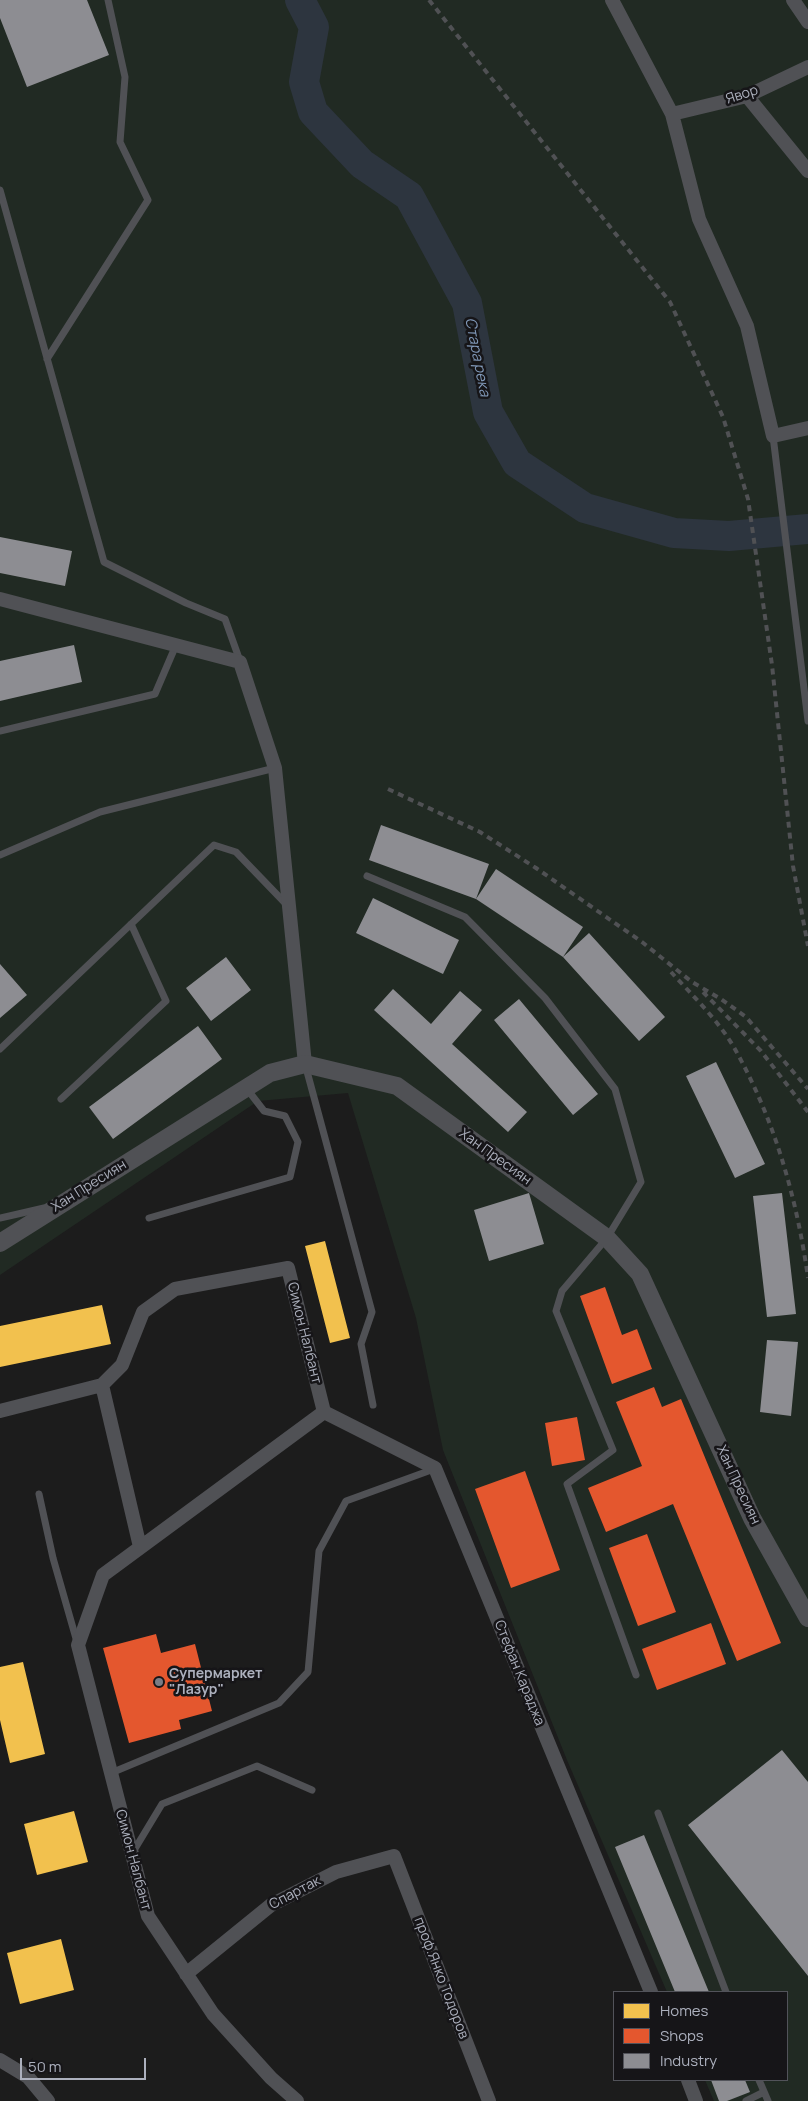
<!DOCTYPE html>
<meta charset="utf-8">
<style>
body{margin:0}
#map{position:relative;width:808px;height:2101px;overflow:hidden;background:#1c1c1c;font-family:Manrope,sans-serif}
canvas{display:block}
.legend{position:absolute;left:613px;top:1991px;width:175px;height:90px;box-sizing:border-box;background:#161518;border:1px solid #52535a;margin:0;padding:6px 9px;list-style:none;font-size:15px;color:#acb0bd}
.legend li{display:flex;align-items:center;gap:10px;height:25px}
.legend b{width:25px;border:1px solid #52535a}
.scale{position:absolute;left:20px;top:2058px;width:126px;height:22px;box-sizing:border-box;border:2px solid #acb0bd;border-top:0;padding-left:6px;font-size:15px;line-height:18px;white-space:nowrap;color:#acb0bd;-webkit-text-stroke:4px #161518;paint-order:stroke}
</style>
<div id="map">
<canvas width="808" height="2101"></canvas>
<ul class="legend">
<li><b style="height:14px;background:#f2c14e"></b>Homes</li>
<li><b style="height:14px;background:#e4572e"></b>Shops</li>
<li><b style="height:14px;background:#8d8d92"></b>Industry</li>
</ul>
<div class="scale">50 m</div>
</div>
<script>
const c = document.querySelector('canvas').getContext('2d');
c.lineJoin = 'round';
function fillPath(path, color) { c.fillStyle = color; c.fill(path, 'evenodd'); }
function trace(path, color, width, dash) { c.strokeStyle = color; c.lineWidth = width; c.lineCap = dash ? 'butt' : 'round'; c.setLineDash(dash || []); c.stroke(path); }
function label(font, color, halo, rows, align = 'center') {
  c.font = font + ' Manrope,sans-serif'; c.lineWidth = 5; c.setLineDash([]); c.textBaseline = 'middle'; c.strokeStyle = halo; c.fillStyle = color; for (const [text, x, y, turn = 0] of rows) {
    c.save(); c.translate(x, y); c.rotate((+turn || 0) * Math.PI / 180); c.textAlign = isNaN(turn) ? turn : align; if (halo) c.strokeText(text, 0, 0); c.fillText(text, 0, 0); c.restore();
  }
}
const green = new Path2D(`
 M 0,0 L 808,0 L 808,2101 L 714,2101 L 705,2080 L 787,2080 L 787,1992 L 667,1992 L 567,1760 L 443,1450 L 416,1318 L 348,1093 L 258,1101 L 0,1275 Z`);
const homes = new Path2D(`
 M 325,1241 L 350,1338 L 330,1343 L 305,1246 Z
 M 102,1305 L 111,1344 L 0,1367 L 0,1326 Z
 M 23,1662 L 45,1754 L 10,1763 L 0,1720 L 0,1667 Z
 M 74,1811 L 88,1862 L 37,1875 L 24,1824 Z
 M 61,1939 L 74,1990 L 20,2004 L 7,1953 Z`);
const shops = new Path2D(`
 M 605,1287 L 622,1335 L 637,1329 L 652,1369 L 612,1384 L 580,1296 Z
 M 654,1387 L 662,1407 L 681,1399 L 781,1643 L 737,1661 L 673,1504 L 606,1532 L 588,1488 L 642,1466 L 616,1402 Z
 M 577,1417 L 585,1460 L 552,1466 L 545,1423 Z
 M 525,1471 L 560,1570 L 511,1588 L 475,1489 Z
 M 647,1534 L 676,1612 L 638,1626 L 609,1548 Z
 M 711,1623 L 726,1664 L 657,1690 L 642,1649 Z
 M 156,1634 L 161,1653 L 195,1644 L 212,1711 L 179,1720 L 181,1729 L 129,1743 L 103,1648 Z`);
const industry = new Path2D(`
 M 0,0 L 87,0 L 109,55 L 27,87 L 0,18 Z
 M 0,537 L 72,551 L 65,586 L 0,573 Z
 M 74,645 L 82,682 L 0,701 L 0,661 Z
 M 381,825 L 489,864 L 476,899 L 369,860 Z
 M 496,869 L 583,927 L 563,957 L 589,933 L 665,1017 L 639,1041 L 563,957 L 476,899 Z
 M 373,898 L 459,940 L 443,974 L 356,933 Z
 M 226,957 L 251,990 L 211,1021 L 186,988 Z
 M 0,964 L 27,995 L 0,1018 Z
 M 393,989 L 431,1024 L 460,991 L 482,1010 L 452,1044 L 527,1112 L 508,1132 L 374,1010 Z
 M 519,999 L 598,1094 L 573,1115 L 494,1020 Z
 M 198,1026 L 222,1059 L 113,1139 L 89,1107 Z
 M 716,1062 L 765,1164 L 735,1178 L 686,1076 Z
 M 529,1193 L 544,1244 L 489,1261 L 474,1210 Z
 M 782,1193 L 796,1314 L 767,1317 L 753,1196 Z
 M 767,1340 L 798,1342 L 791,1416 L 760,1412 Z
 M 782,1750 L 808,1782 L 808,1976 L 688,1825 Z
 M 644,1835 L 709,1992 L 675,1992 L 615,1847 Z
 M 711,2080 L 745,2080 L 750,2092 L 727,2101 L 719,2101 Z`);
const river = new Path2D(`
 M 300,0 L 314,27 L 304,82 L 313,112 L 362,164 L 409,196 L 467,303 L 488,412 L 517,463 L 585,508 L 674,533 L 729,536 L 808,529`);
const service = new Path2D(`
 M 0,190 L 104,562 L 186,603 L 225,619 L 240,661
 M 47,359 L 148,200 L 120,142 L 125,77 L 108,0
 M 773,436 L 808,721
 M 0,731 L 155,694 L 176,645
 M 0,855 L 100,812 L 275,768
 M 367,876 L 465,917 L 545,998 L 615,1089 L 641,1182 L 607,1238 L 562,1291 L 556,1311 L 613,1450 L 567,1484 L 636,1675
 M 0,1049 L 214,845 L 236,852 L 287,905
 M 305,1064 L 372,1312 L 361,1344 L 373,1405
 M 61,1099 L 166,1001 L 131,924
 M 0,1218 L 44,1208
 M 149,1218 L 290,1177 L 298,1142 L 285,1116 L 264,1111 L 247,1089
 M 39,1494 L 53,1558 L 77,1642
 M 111,1773 L 279,1703 L 308,1672 L 319,1551 L 346,1501 L 434,1469
 M 658,1813 L 726,1992
 M 133,1852 L 162,1804 L 257,1766 L 312,1790
 M 759,2080 L 768,2101
 M 746,2101 L 764,2092`);
const minor = new Path2D(`
 M 612,0 L 672,114 L 699,219 L 747,326 L 773,436 L 808,428
 M 793,0 L 808,22
 M 747,96 L 808,171
 M 672,114 L 747,96 L 808,67
 M 0,599 L 240,662 L 275,768 L 305,1064
 M 102,1385 L 140,1547
 M 0,1411 L 102,1385 L 122,1365 L 143,1312 L 175,1289 L 288,1268 L 324,1412
 M 324,1412 L 435,1468 L 651,1992
 M 186,1974 L 271,1905 L 336,1872 L 394,1856 L 489,2101
 M 0,2060 L 28,2077 L 48,2101
 M 688,2080 L 696,2101
 M 297,2101 L 271,2078 L 213,2014 L 148,1916 L 78,1645 L 103,1575 L 324,1412`);
const tertiary = new Path2D(`
 M 0,1243 L 270,1073 L 305,1064 L 397,1086 L 607,1238 L 640,1274 L 752,1518 L 808,1618`);
const rail = new Path2D(`
 M 429,0 L 670,302 L 723,417 L 748,499 L 772,665 L 793,866 L 808,946
 M 388,789 L 480,832 L 536,868 L 642,942 L 692,982 L 721,999 L 746,1017 L 808,1089
 M 671,972 C 692,995 721,1023 736,1051 C 775,1121 797,1199 808,1278
 M 703,992 L 761,1051 L 808,1112`);
const markers = [
 [159,1682,5,"#7a7c85"]
];
const streetNames = [
 ["Явор",742,95,-18],
 ["Хан Пресиян",495,1157,36],
 ["Хан Пресиян",89,1186,-32],
 ["Симон Налбант",304,1333,76],
 ["Хан Пресиян",738,1485,65],
 ["Стефан Караджа",519,1673,68],
 ["Симон Налбант",133,1860,75],
 ["Спартак",295,1893,-28],
 ["проф.Янко Тодоров",441,1978,69]
];
const poiNames = [
 ["Супермаркет",169,1674],
 ["\"Лазур\"",169,1690]
];
const waterNames = [
 ["Стара река",477,357,79]
];
fillPath(green, '#212a23');
fillPath(homes, '#f2c14e');
fillPath(shops, '#e4572e');
fillPath(industry, '#8d8d92');
trace(river, '#2d353f', 30);
trace(service, '#505155', 7);
trace(minor, '#505155', 14);
trace(tertiary, '#505155', 18);
trace(rail, '#505154', 4, [6, 5]);
for (const [x, y, r, color] of markers) { const dot = new Path2D(); dot.arc(x, y, r, 0, 2 * Math.PI); c.fillStyle = color; c.fill(dot); trace(dot, '#161518', 2); }
label('14px', '#acb0bd', '#161518', streetNames);
label('bold 14px', '#acb0bd', '#161518', poiNames, 'left');
label('italic 15px', '#829aba', '#161518', waterNames);
</script>
